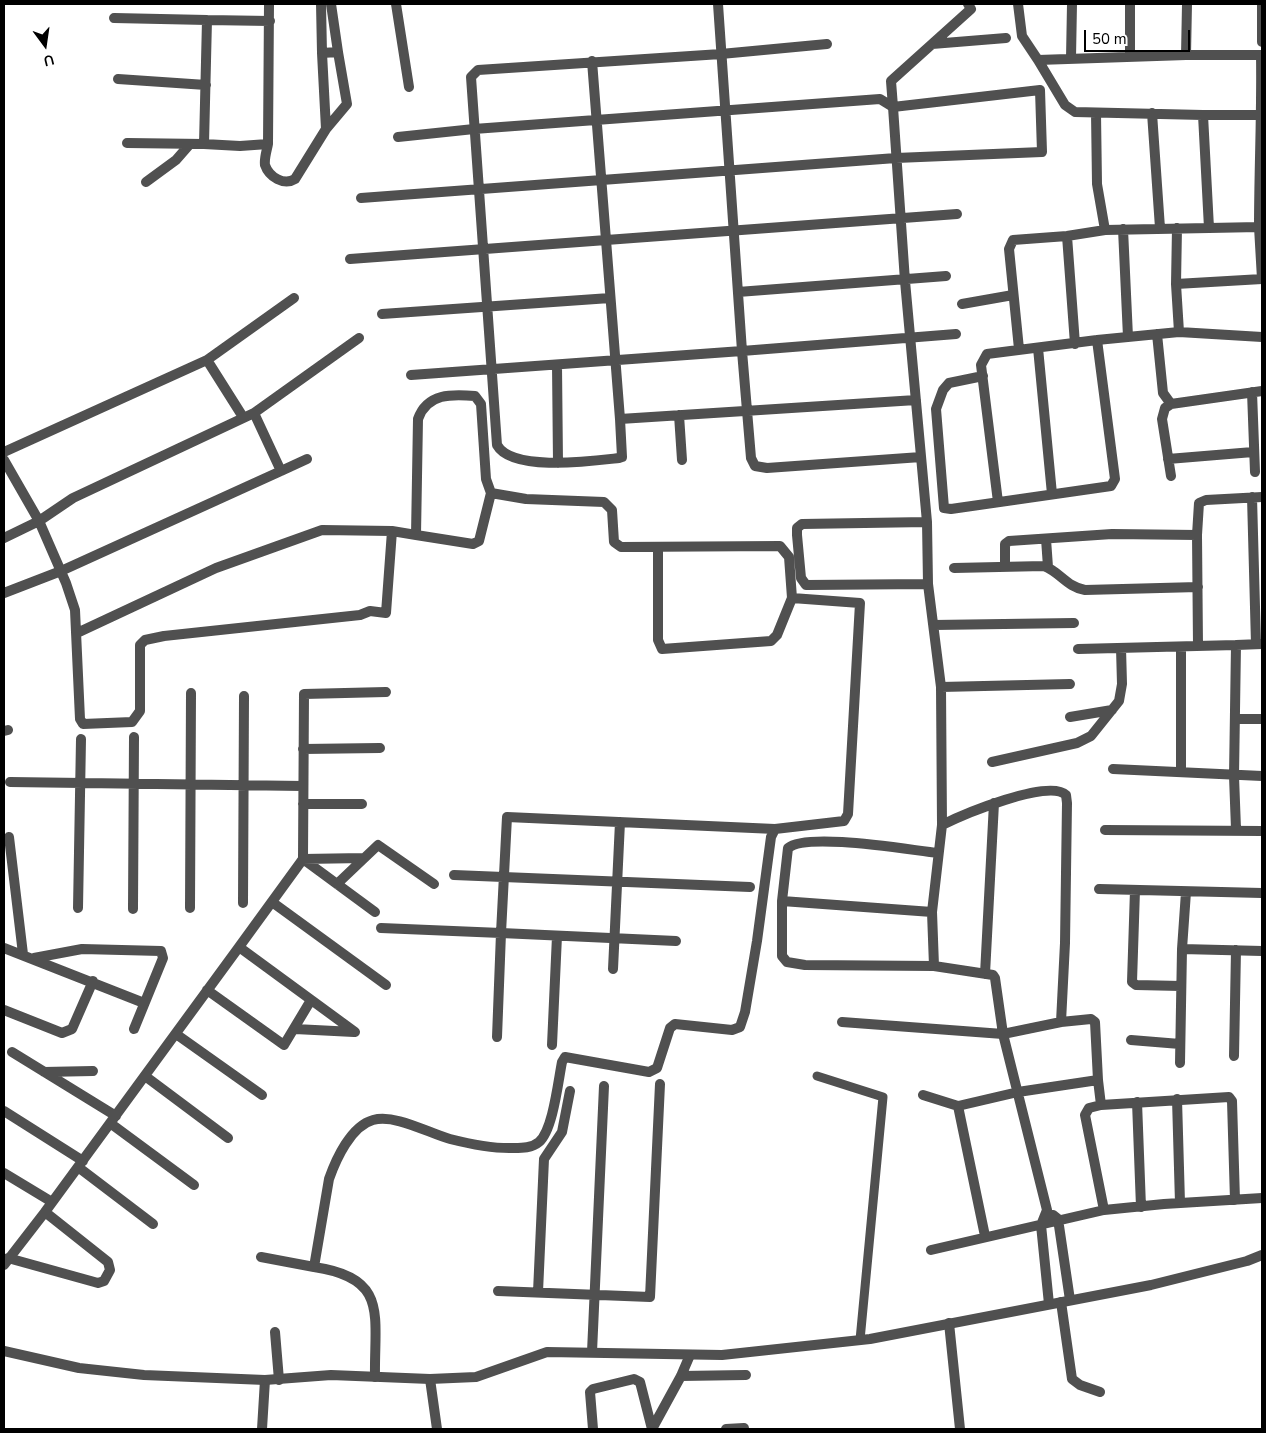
<!DOCTYPE html>
<style>
body{margin:0}
#map{position:relative;width:1266px;height:1433px;overflow:hidden;background:#fff;font-family:"Nunito Sans",sans-serif}
canvas{display:block}
.frame{position:absolute;inset:0;border:5px solid #000;pointer-events:none}
.north{position:absolute;left:20px;top:20px;width:50px;height:50px;-webkit-text-stroke:4px #fff;paint-order:stroke;rotate:166deg;font-size:14px;font-weight:700;line-height:20px;text-align:center;color:#000}
.north::after{content:'';display:block;margin:auto;width:18px;height:22px;background:#000;clip-path:polygon(50% 0,100% 100%,50% 72%,0 100%)}
.scale{position:absolute;left:1084px;top:30px;width:106px;height:22px;box-sizing:border-box;border:2px solid #000;border-top:0;padding-left:6px;font-size:15px;line-height:18px;white-space:nowrap;color:#000;-webkit-text-stroke:4px #fff;paint-order:stroke}
</style>
<div id="map">
<canvas width="1266" height="1433"></canvas>
<div class="frame"></div>
<div class="north">U</div>
<div class="scale">50 m</div>
</div>
<script>
const c = document.querySelector('canvas').getContext('2d');
c.lineJoin = 'round';
function trace(path, color, width, dash) { c.strokeStyle = color; c.lineWidth = width; c.lineCap = dash ? 'butt' : 'round'; c.setLineDash(dash || []); c.stroke(path); }
const service = new Path2D(`
 M 817,1076 L 883,1097 L 860,1340`);
const minor = new Path2D(`
 M 269,4 L 268,144 C 267,150 264,158 265,165 C 269,177 284,186 295,179 L 326,129 L 347,104 L 338,52 L 322,53 L 326,129
 M 321,4 L 322,53
 M 331,4 L 338,52
 M 396,4 L 409,87
 M 718,4 L 742,351 L 956,334
 M 1018,4 L 1022,36 L 1038,60 L 1186,55 L 1187,4
 M 1262,4 L 1262,42
 M 114,18 L 207,20
 M 932,44 L 1006,38
 M 1130,55 L 1130,4
 M 1186,55 L 1261,55 C 1262,112 1259,170 1259,227 L 1209,228 L 1203,115 L 1262,115
 M 1071,58 L 1072,4
 M 1038,60 L 1065,105 L 1075,112 L 1203,115
 M 592,61 L 620,419 L 916,400
 M 118,79 L 206,85
 M 1096,113 L 1097,184 L 1105,230
 M 1152,113 L 1160,228
 M 398,137 L 474,129 L 880,99 L 893,107 L 905,281 L 927,522 L 928,584 L 941,687 L 942,825 L 932,912 L 934,966
 M 127,143 L 204,144 L 207,20 L 270,21
 M 204,144 L 240,146 L 268,144
 M 146,182 L 176,160 L 190,144
 M 361,198 L 896,158 L 1042,152 L 1040,90 L 893,107 L 891,81 L 971,9 L 968,4
 M 1259,227 L 1262,279
 M 1123,229 L 1128,337
 M 1067,236 L 1075,344
 M 350,259 L 957,214
 M 1176,284 L 1177,228
 M 738,292 L 946,276
 M 962,304 L 1013,295
 M 382,314 L 610,298
 M 1179,332 L 1262,337
 M 1157,334 L 1163,393 L 1171,404
 M 1038,348 L 1052,494
 M 1019,349 L 1009,249 L 1013,240 L 1067,236 L 1105,230 L 1209,228
 M 207,360 L 243,417
 M 557,365 L 558,463
 M 411,375 L 742,351 L 751,458 L 755,466 L 767,468 L 921,457
 M 983,376 L 949,383 L 943,390 L 936,409 L 944,508 L 951,509 L 1111,486 L 1115,479 L 1097,340
 M 1252,392 L 1255,472
 M 679,415 L 682,460
 M 620,419 L 622,457 L 619,458 C 592,461 512,472 497,445 L 471,77 L 478,70 L 721,54 L 827,44
 M 4,452 L 207,360 L 294,298
 M 1168,459 L 1253,452
 M 4,460 L 39,521 L 66,583 L 75,610 L 80,719 L 83,724 L 132,722 L 140,711 L 140,645 L 145,640 L 164,636 L 360,615 L 370,611 L 386,613 L 392,531
 M 281,471 L 307,459
 M 1171,476 L 1162,419 L 1165,408 L 1171,404 L 1262,391
 M 1252,497 L 1256,644
 M 998,502 L 981,365 L 987,354 L 1097,340 L 1179,332 L 1176,284 L 1262,279
 M 927,522 L 802,524 L 797,528 L 797,535 L 801,578 L 806,585 L 928,584
 M 416,535 L 473,544 L 479,541 L 491,493
 M 4,538 L 39,521 L 73,498 L 254,413 L 359,338
 M 1046,539 L 1048,567
 M 658,547 L 658,640 L 662,649 L 771,641 L 777,635 L 792,598
 M 1005,567 L 1005,544 L 1009,541 L 1112,534 L 1197,535
 M 954,568 L 1044,566 C 1060,572 1067,587 1085,590 L 1198,587
 M 4,593 L 61,571 L 281,471 L 254,413
 M 934,625 L 1074,623
 M 77,633 L 216,568 L 322,530 L 392,531 L 416,535 L 418,419 C 427,393 452,394 475,396 L 481,404 L 486,479 L 491,493 L 526,499 L 604,502 L 612,510 L 614,542 L 621,547 L 780,546 L 789,557 L 792,598 L 860,603 L 848,814 L 844,821 L 775,829 L 771,837 L 757,941 L 745,1012 L 740,1027 L 732,1030 L 675,1024 L 670,1028 L 657,1068 L 649,1072 L 565,1057 L 562,1062 C 558,1082 553,1130 539,1142 C 532,1148 522,1148 514,1148 C 493,1149 470,1144 450,1139 C 428,1133 396,1114 373,1120 C 351,1126 336,1159 329,1179 L 314,1267 C 389,1278 374,1315 375,1377
 M 1198,646 L 1197,535 L 1199,503 L 1206,500 L 1262,497
 M 1181,647 L 1181,772
 M 1078,649 L 1236,645
 M 941,687 L 1070,684
 M 1070,717 L 1112,710
 M 1235,719 L 1262,719
 M 4,731 L 8,730
 M 303,749 L 380,748
 M 992,762 L 1077,743 L 1091,736 L 1119,701 L 1122,684 L 1121,648
 M 1113,769 L 1262,776
 M 10,782 L 303,786
 M 303,804 L 362,804
 M 942,825 C 962,815 1049,778 1066,795 L 1067,803 L 1065,943 L 1061,1022 L 1091,1019 L 1095,1022 L 1098,1080
 M 1236,829 L 1234,776 L 1236,645 L 1262,644
 M 1105,830 L 1262,831
 M 9,837 L 23,954
 M 364,858 L 303,859 L 304,694 L 386,692
 M 454,875 L 750,887
 M 337,884 L 378,845 L 434,884
 M 1099,889 L 1262,893
 M 1135,890 L 1132,982 L 1136,985 L 1181,986
 M 782,901 L 788,848 C 807,832 909,850 938,853
 M 272,902 L 386,985
 M 243,903 L 244,696
 M 78,908 L 81,739
 M 190,908 L 191,693
 M 133,909 L 134,737
 M 932,912 L 782,901 L 782,956 L 787,962 L 805,965 L 934,966 L 993,975 L 995,978 L 1003,1034 L 1047,1210 L 1041,1225 L 1049,1304
 M 381,928 L 501,933 L 497,1037
 M 676,941 L 501,933 L 507,817 L 775,829
 M 239,947 L 303,859 L 375,912
 M 4,948 L 144,1003
 M 1182,949 L 1186,892
 M 34,958 L 82,949 L 161,951 L 163,958 L 134,1029
 M 613,969 L 620,822
 M 985,974 L 994,803
 M 207,990 L 284,1045 L 311,1000
 M 4,1010 L 62,1033 L 72,1029 L 93,981
 M 842,1022 L 1003,1034 L 1061,1022
 M 295,1029 L 354,1032
 M 176,1034 L 262,1095
 M 1131,1040 L 1180,1044
 M 552,1045 L 557,936
 M 12,1052 L 116,1116
 M 1234,1056 L 1236,950
 M 1180,1063 L 1182,949 L 1262,951
 M 44,1072 L 93,1071
 M 145,1076 L 228,1138
 M 923,1095 L 958,1106 L 1018,1092 L 1098,1080 L 1101,1105
 M 1177,1099 L 1180,1203
 M 1137,1102 L 1141,1207
 M 958,1106 L 985,1236
 M 4,1111 L 83,1161
 M 110,1123 L 194,1185
 M 78,1167 L 153,1224
 M 4,1173 L 52,1202
 M 1104,1210 L 1085,1115 L 1089,1108 L 1101,1105 L 1229,1097 L 1232,1101 L 1235,1200
 M 1053,1215 L 1058,1219 L 1070,1300
 M 931,1250 L 1104,1210 L 1164,1204 L 1262,1198
 M 261,1257 L 314,1267
 M 8,1258 L 98,1283 L 104,1281 L 110,1270 L 108,1262 L 45,1212
 M 4,1265 L 45,1212 L 239,947 L 355,1032
 M 498,1291 L 650,1297 L 660,1084
 M 538,1292 L 544,1159 L 562,1132 L 570,1091
 M 1061,1302 L 1072,1379 L 1080,1385 L 1100,1392
 M 949,1323 L 960,1429
 M 275,1332 L 279,1380
 M 592,1352 L 604,1086
 M 681,1376 L 746,1375
 M 430,1379 L 437,1429
 M 262,1429 L 265,1380
 M 593,1429 L 590,1392 L 593,1389 L 634,1379 L 640,1382 L 652,1429
 M 652,1429 L 681,1376 L 690,1355
 M 726,1429 L 744,1428`);
const tertiary = new Path2D(`
 M 4,1351 L 79,1368 L 144,1375 L 265,1380 L 331,1375 L 430,1379 L 476,1377 L 547,1352 L 722,1355 L 870,1339 L 1151,1285 L 1247,1261 L 1262,1255`);
trace(service, '#505050', 9);
trace(minor, '#505050', 10);
trace(tertiary, '#505050', 10);
</script>
